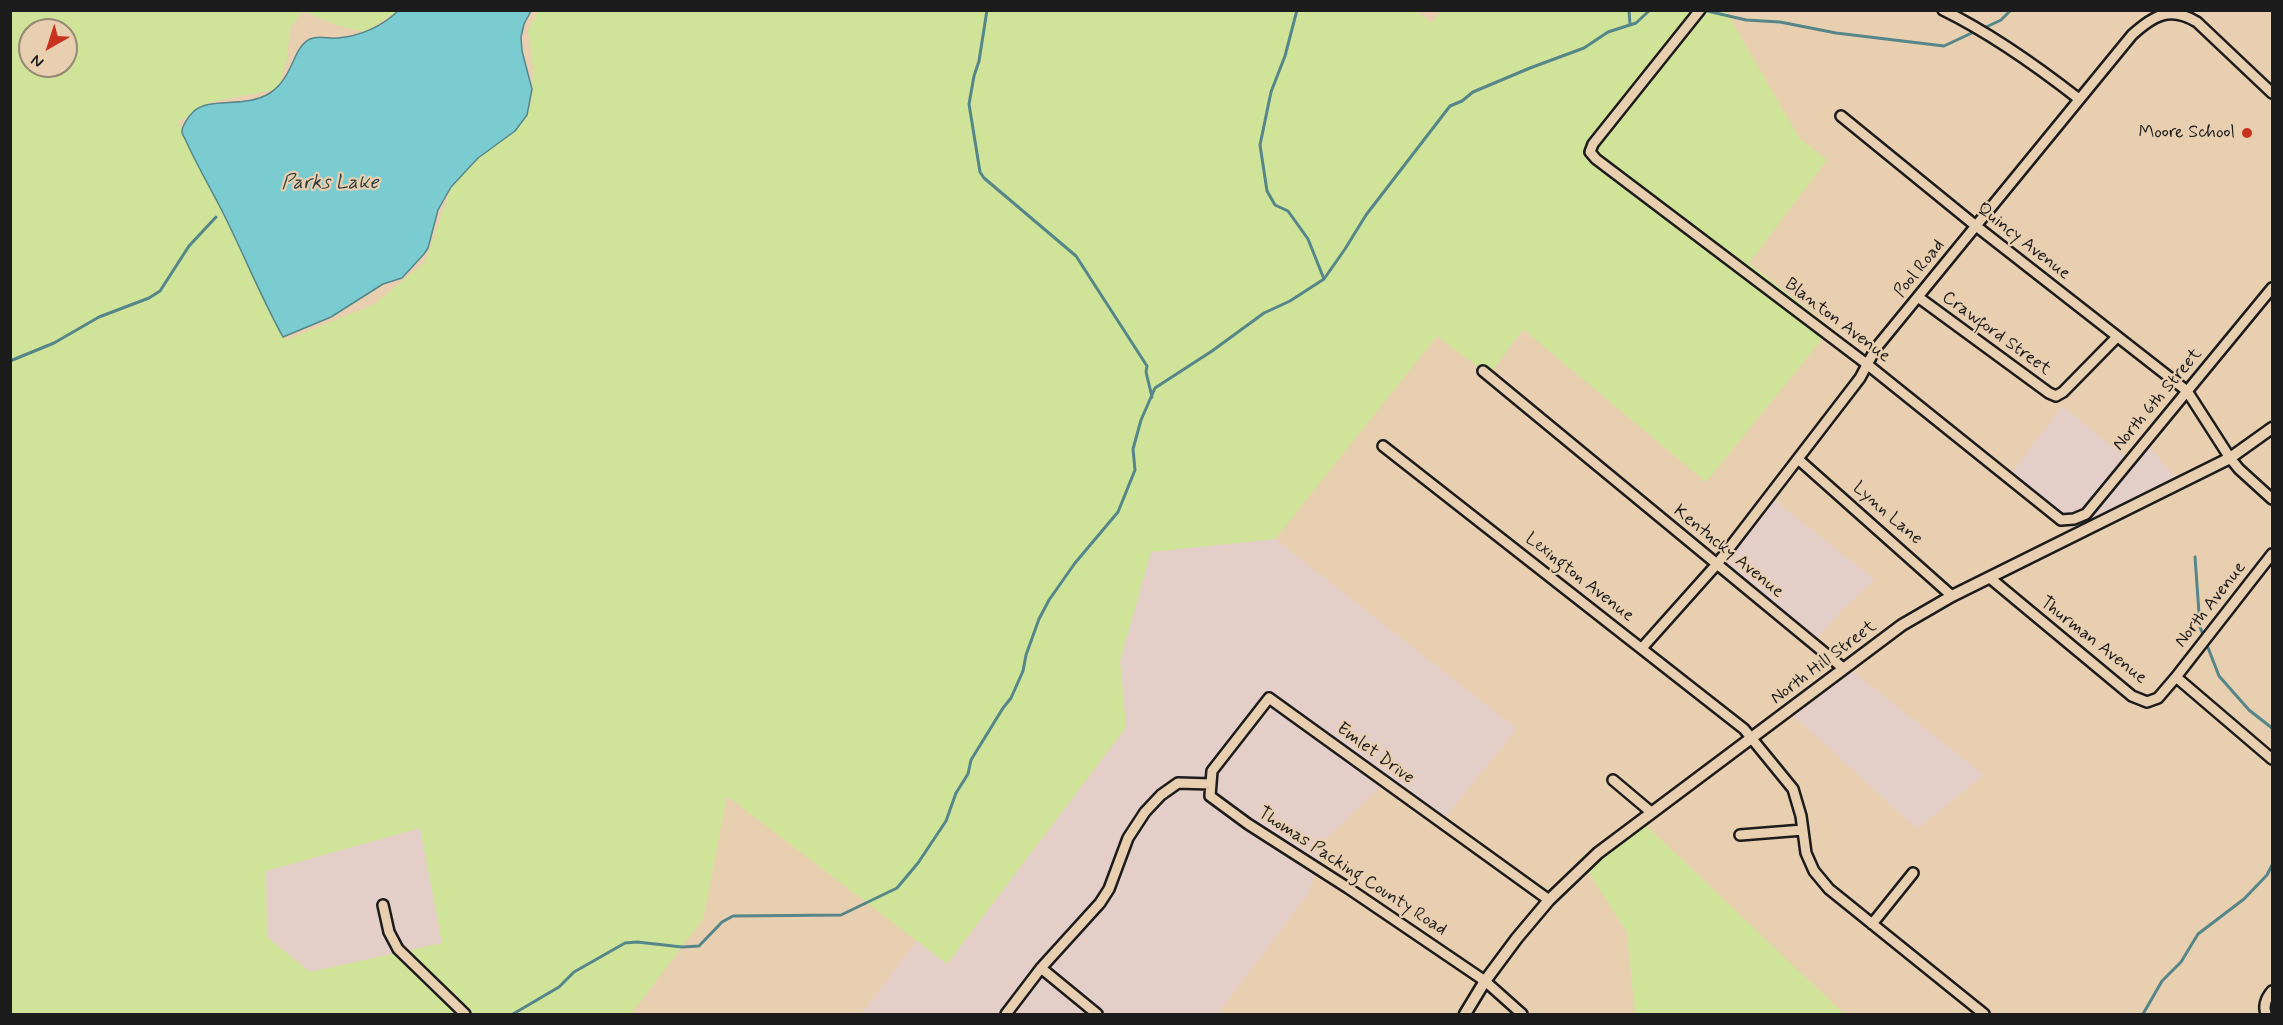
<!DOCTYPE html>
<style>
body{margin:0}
#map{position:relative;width:2283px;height:1025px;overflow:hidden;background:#e8cfb0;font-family:Mynerve,sans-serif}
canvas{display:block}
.frame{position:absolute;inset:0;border:12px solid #1c1c1c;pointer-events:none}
.north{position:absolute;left:18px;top:18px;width:60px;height:60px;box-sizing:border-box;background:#e8cfb0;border:2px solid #968775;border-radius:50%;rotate:219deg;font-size:16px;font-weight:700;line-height:24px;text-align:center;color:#1c1c1c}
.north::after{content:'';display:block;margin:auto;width:21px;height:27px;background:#c8321e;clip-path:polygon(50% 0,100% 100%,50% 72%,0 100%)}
</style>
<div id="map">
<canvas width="2283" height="1025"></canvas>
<div class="frame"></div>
<div class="north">N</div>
</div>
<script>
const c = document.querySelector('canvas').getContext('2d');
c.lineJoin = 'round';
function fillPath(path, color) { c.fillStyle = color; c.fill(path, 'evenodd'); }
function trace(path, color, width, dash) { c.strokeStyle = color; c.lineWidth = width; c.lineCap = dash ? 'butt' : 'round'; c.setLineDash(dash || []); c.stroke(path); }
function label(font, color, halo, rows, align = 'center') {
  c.font = font + ' Mynerve,sans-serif'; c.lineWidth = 4.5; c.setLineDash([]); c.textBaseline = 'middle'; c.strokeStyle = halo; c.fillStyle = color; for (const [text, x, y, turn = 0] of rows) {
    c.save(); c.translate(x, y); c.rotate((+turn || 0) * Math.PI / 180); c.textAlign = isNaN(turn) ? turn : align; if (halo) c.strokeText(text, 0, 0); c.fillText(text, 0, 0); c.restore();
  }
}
const built = new Path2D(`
 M 2062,406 L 2129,460 L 2145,441 L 2178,482 L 2074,530 L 2008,477 Z
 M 1768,495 L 1875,580 L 1843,609 L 1815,641 L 1715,563 Z
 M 1275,539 L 1517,729 L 1438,826 L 1382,786 L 1326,839 L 1307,896 L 1217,1014 L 861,1014 L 917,940 L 947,964 L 1126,728 L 1120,661 L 1151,552 Z
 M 1843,664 L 1984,775 L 1917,829 L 1785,708 Z
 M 421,828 L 442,943 L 310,972 L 267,937 L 266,871 Z`);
const green = new Path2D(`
 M 1415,10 L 1432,23 L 1441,10 L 1726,11 L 1799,138 L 1827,160 L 1749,263 L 1831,328 L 1706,482 L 1523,329 L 1489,375 L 1437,336 L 1275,539 L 1151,552 L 1120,661 L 1126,727 L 947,964 L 727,796 L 703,919 L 631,1014 L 11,1014 L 10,11 L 399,11 L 364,32 L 336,25 L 303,11 L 290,28 L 287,59 L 278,89 L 211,102 L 178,122 L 286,340 L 375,304 L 425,262 L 451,188 L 481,154 L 515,130 L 532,102 L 533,67 L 528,30 L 538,11 ZM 30,30 L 66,30 L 66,66 L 30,66 ZM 420,828 L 442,943 L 310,972 L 267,937 L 266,871 Z
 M 1636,816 L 1844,1014 L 1635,1014 L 1627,933 L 1580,858 Z`);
const water = new Path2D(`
 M 398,11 L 531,11 L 524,24 L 521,37 L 522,51 L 532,89 L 527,115 L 515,131 L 478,158 L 451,187 L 438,210 L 428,248 L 424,254 L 402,278 L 383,284 L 331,317 L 283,337 C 259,294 242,249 219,205 C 208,184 196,163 186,141 C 185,138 182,135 182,132 C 182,126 188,117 193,112 C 209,96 245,109 270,93 C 294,77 292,48 310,39 C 319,35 327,39 337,38 C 361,36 380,28 398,11 Z`);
const stream = new Path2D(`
 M 987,10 L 979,61 L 974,76 L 969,104 L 980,172 L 984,178 L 1076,256 L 1147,366 L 1146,372 L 1152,397
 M 1297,10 L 1285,56 L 1271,92 L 1260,145 L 1267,191 L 1275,205 L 1288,211 L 1308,239 L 1324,279
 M 1629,10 L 1630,25
 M 1703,10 L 1746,20 L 1780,22 L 1836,33 L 1944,46 L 1976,31
 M 1982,29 L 2001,20 L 2011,10
 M 10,361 L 54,343 L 99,317 L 149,298 L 160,291 L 189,246 L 216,217
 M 2195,557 L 2200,627 L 2219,676 L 2249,710 L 2272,728
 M 513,1014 L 559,987 L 574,972 L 625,943 L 637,942 L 682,947 L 699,946 L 722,922 L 733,916 L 841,915 L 897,888 L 918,863 L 946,821 L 956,793 L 968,774 L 971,760 L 1003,708 L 1011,698 L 1023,671 L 1026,655 L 1039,619 L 1049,600 L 1075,563 L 1118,512 L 1135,470 L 1133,449 L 1141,420 L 1155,388 L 1212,351 L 1264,313 L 1290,301 L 1324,279 L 1345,249 L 1366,215 L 1450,106 L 1462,101 L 1473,92 L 1530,68 L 1584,48 L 1608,32 L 1636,23 L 1650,10
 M 2143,1014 L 2162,981 L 2181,962 L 2198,934 L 2244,899 L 2267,875 L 2272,865`);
const minor = new Path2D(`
 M 1700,10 L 1593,144 L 1590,152 L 1596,159 L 1868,365 L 2061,520 L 2074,519 L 2086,514 L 2272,288
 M 1943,10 C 1990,33 2038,67 2079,99
 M 1841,116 L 1976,226 L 2187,391 L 2230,458 L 2239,469 L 2272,499
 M 1918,297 L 2049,393 L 2056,396 L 2063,392 L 2117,337
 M 1483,371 L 1843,668
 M 1383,446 L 1744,729 L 1793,789 L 1801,816 L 1806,853 L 1814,871 L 1829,889 L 1984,1014
 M 1798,459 L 1952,596
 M 1990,578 L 2132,696 L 2147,702 L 2158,698 L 2176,677 L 2272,554
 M 1642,648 L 1717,564 L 1860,378 L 1876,348 L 2132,35 C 2154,15 2170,6 2197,22 L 2272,93
 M 2176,677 L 2272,759
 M 1613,780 L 1651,812
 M 1740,835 L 1803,830
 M 383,905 L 389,932 L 398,949 L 465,1014
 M 1872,924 L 1913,873
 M 1041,968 L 1097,1014
 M 1006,1014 L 1041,968 L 1100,903 L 1109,889 L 1128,838 L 1145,812 L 1161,795 L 1178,783 L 1211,784
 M 1522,1014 L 1485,981 L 1348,888 L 1248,824 L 1210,796 L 1212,771 L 1269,698 L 1549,900
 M 2266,1014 C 2263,1005 2266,998 2272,991`);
const tertiary = new Path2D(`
 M 1465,1014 L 1485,981 L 1517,938 L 1549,900 L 1598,853 L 1902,625 L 1952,596 L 2230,458 L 2272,428`);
const markers = [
 [2247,133,6,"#c8321e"]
];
const poiNames = [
 ["Moore School",2235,133]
];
const streetNames = [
 ["Quincy Avenue",2023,242,38],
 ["Pool Road",1920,269,-51],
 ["Blanton Avenue",1837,321,37],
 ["Crawford Street",1996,334,36],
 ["North 6th Street",2158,400,-50],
 ["Lynn Lane",1887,514,41],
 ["Kentucky Avenue",1728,552,39],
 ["Lexington Avenue",1579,578,38],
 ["North Avenue",2211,605,-52],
 ["Thurman Avenue",2093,641,38],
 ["North Hill Street",1824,663,-37],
 ["Emlet Drive",1375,754,36],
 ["Thomas Packing County Road",1352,872,33]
];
const waterNames = [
 ["Parks Lake",330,184]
];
fillPath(built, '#e4cec8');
fillPath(green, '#d0e499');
fillPath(water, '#7bccd1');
trace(water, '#558689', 1.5);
trace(stream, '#558689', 3);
trace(minor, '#1c1c1c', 14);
trace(tertiary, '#1c1c1c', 15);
trace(minor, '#e8cfb0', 9);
trace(tertiary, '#e8cfb0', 10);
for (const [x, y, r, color] of markers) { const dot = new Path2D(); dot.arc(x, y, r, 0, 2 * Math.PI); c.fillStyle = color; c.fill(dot); trace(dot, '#e8cfb0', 2); }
label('18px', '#1c1c1c', '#e8cfb0', poiNames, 'right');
label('18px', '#1c1c1c', '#e8cfb0', streetNames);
label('italic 20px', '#2f3f40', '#e8cfb0', waterNames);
</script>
